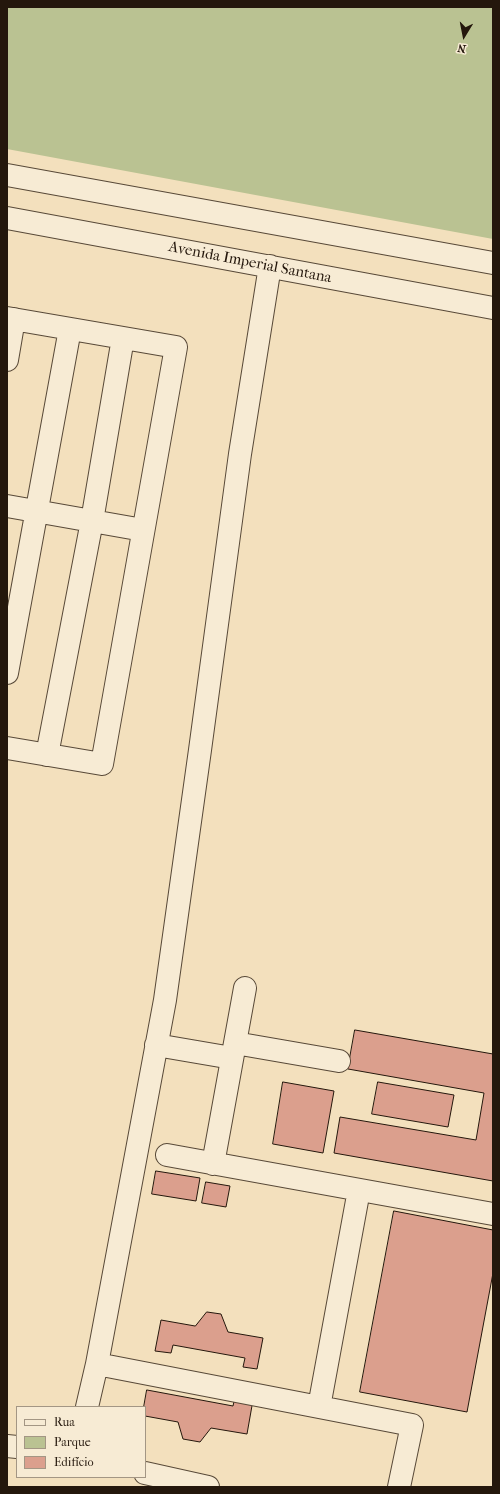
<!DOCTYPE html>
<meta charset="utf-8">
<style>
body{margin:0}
#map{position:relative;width:500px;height:1494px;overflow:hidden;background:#f3e0bd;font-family:"IM FELL French Canon",serif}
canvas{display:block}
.frame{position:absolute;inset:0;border:8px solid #24170c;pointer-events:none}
.legend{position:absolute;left:16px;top:1406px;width:130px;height:72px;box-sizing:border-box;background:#f7ebd4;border:1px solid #a39684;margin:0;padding:5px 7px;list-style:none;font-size:12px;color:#24170c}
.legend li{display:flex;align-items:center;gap:8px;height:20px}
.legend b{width:20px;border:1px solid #a39684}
.north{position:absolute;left:444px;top:16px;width:40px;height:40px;-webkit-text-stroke:3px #f7ebd4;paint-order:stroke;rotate:190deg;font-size:11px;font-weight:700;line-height:16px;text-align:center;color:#24170c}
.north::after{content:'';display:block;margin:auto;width:14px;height:18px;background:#24170c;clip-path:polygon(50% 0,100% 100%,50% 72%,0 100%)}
</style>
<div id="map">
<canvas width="500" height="1494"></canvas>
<div class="frame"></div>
<ul class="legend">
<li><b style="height:5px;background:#f7ebd4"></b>Rua</li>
<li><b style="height:11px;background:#bac292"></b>Parque</li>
<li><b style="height:11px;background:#db9f8d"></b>Edifício</li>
</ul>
<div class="north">N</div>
</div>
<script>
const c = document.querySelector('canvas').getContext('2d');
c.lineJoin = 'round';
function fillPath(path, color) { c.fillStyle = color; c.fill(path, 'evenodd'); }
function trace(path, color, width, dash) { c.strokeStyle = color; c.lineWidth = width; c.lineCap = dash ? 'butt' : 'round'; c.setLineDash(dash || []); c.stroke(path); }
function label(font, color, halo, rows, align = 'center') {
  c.font = font + ' "IM FELL French Canon",serif'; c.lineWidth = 3; c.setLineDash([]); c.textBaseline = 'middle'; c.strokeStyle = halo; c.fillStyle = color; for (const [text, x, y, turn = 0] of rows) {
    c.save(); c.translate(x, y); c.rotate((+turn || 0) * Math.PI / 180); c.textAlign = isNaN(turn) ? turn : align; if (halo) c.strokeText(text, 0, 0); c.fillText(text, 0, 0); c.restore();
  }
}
const green = new Path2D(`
 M 7,7 L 493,7 L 493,239 L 7,149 Z`);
const building = new Path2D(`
 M 355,1030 L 493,1054 L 493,1181 L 334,1153 L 340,1117 L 476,1140 L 484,1093 L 348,1069 Z
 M 283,1082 L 334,1091 L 323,1153 L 273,1144 Z
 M 378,1082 L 454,1095 L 448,1127 L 372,1114 Z
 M 156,1171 L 200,1178 L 196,1201 L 152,1194 Z
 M 206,1182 L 230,1186 L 226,1207 L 202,1203 Z
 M 394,1211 L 493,1230 L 493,1273 L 467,1412 L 360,1392 Z
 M 207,1312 L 221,1314 L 228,1332 L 263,1338 L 257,1369 L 243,1367 L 245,1358 L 173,1345 L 171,1353 L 155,1351 L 161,1320 L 195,1326 Z
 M 147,1390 L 233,1406 L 235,1397 L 253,1400 L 247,1434 L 211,1428 L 200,1442 L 183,1439 L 178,1422 L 145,1416 L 145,1407 L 144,1407 Z`);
const minor = new Path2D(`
 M 7,175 L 493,263
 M 7,218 L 493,308
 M 7,318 L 176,347 L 102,764 L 7,748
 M 7,360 L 14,319
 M 7,506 L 143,530
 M 7,673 L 70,329
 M 47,755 L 92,521 L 123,338
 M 235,1043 L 339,1061
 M 156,1045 L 232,1058
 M 167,1155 L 493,1214
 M 213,1164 L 245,988
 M 97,1364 L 412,1425 L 399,1487
 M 87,1407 L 97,1364 L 165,1000 L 200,750 L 240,454 L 270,266
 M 319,1407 L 359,1190
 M 7,1446 L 17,1447
 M 145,1473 L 208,1487`);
const streetNames = [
 ["Avenida Imperial Santana",250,263,11]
];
fillPath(green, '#bac292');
fillPath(building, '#db9f8d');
trace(building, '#24170c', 1);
trace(minor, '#584938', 24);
trace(minor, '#f7ebd4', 22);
label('15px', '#24170c', '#f7ebd4', streetNames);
</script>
